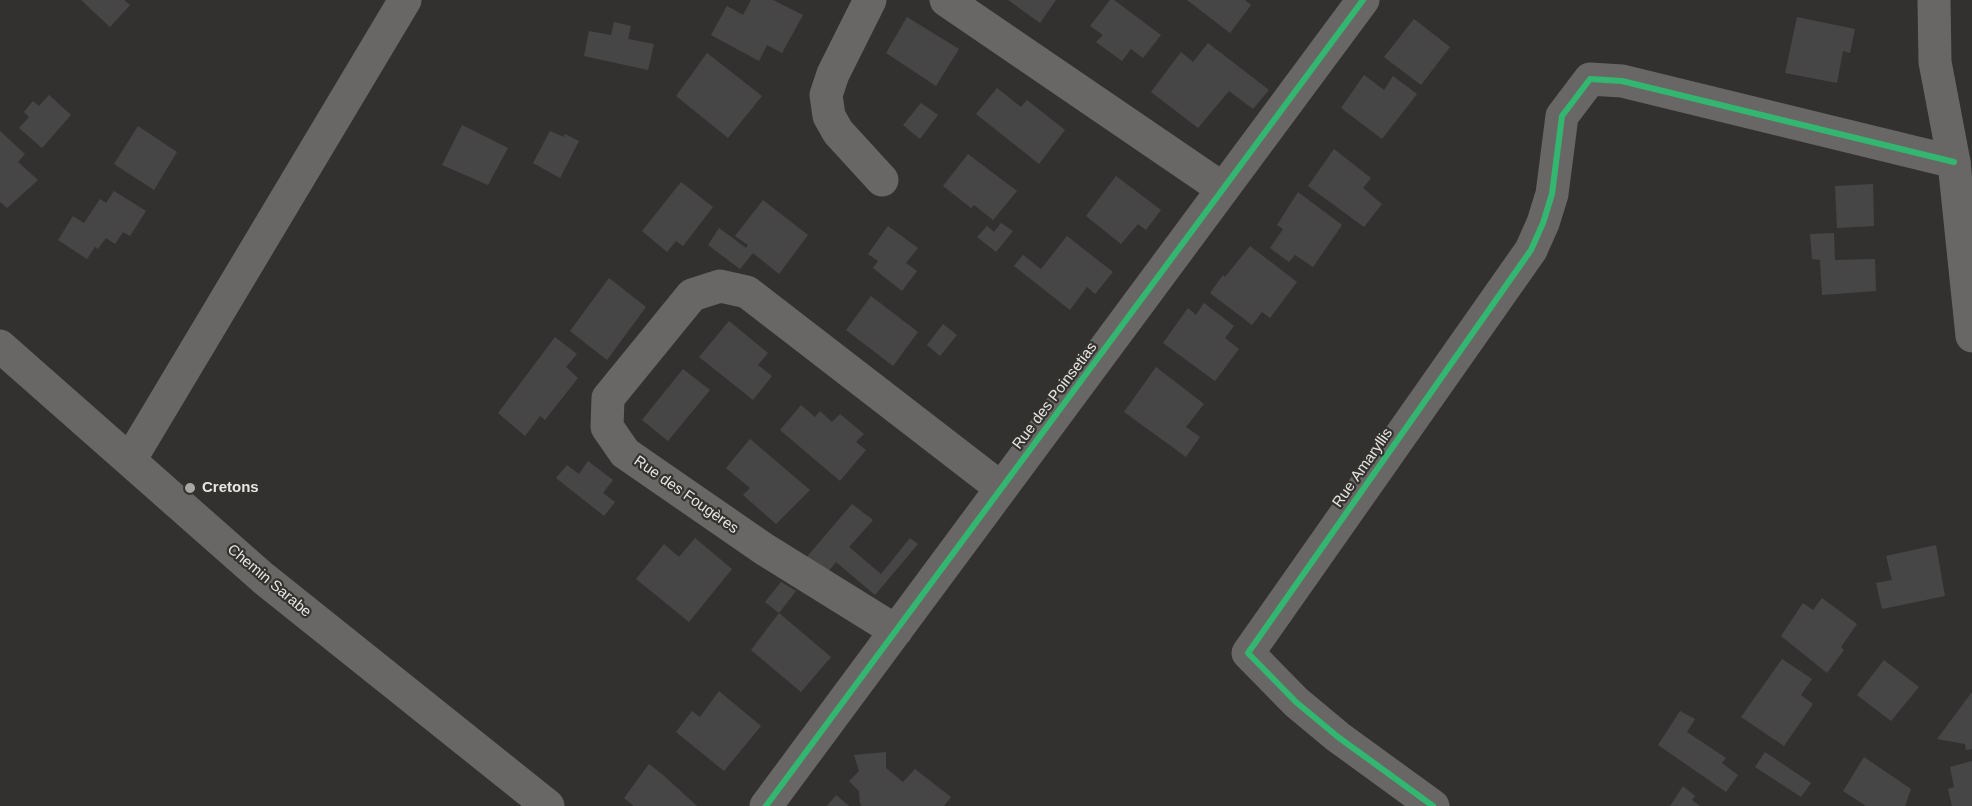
<!DOCTYPE html>
<meta charset="utf-8">
<style>
body{margin:0}
canvas{display:block;background:#323130}
</style>
<canvas width="1972" height="806"></canvas>
<script>
const c = document.querySelector('canvas').getContext('2d');
c.lineJoin = 'round';
function fillPath(path, color) { c.fillStyle = color; c.fill(path, 'evenodd'); }
function trace(path, color, width, dash) { c.strokeStyle = color; c.lineWidth = width; c.lineCap = dash ? 'butt' : 'round'; c.setLineDash(dash || []); c.stroke(path); }
function label(font, color, halo, rows, align = 'center') {
  c.font = font + ' Arial,sans-serif'; c.lineWidth = 4.5; c.setLineDash([]); c.textBaseline = 'middle'; c.strokeStyle = halo; c.fillStyle = color; for (const [text, x, y, turn = 0] of rows) {
    c.save(); c.translate(x, y); c.rotate((+turn || 0) * Math.PI / 180); c.textAlign = isNaN(turn) ? turn : align; if (halo) c.strokeText(text, 0, 0); c.fillText(text, 0, 0); c.restore();
  }
}
const building = new Path2D(`
 M 81,0 L 124,0 L 130,5 L 110,27 Z
 M 751,0 L 773,0 L 803,15 L 782,53 L 767,45 L 759,61 L 711,35 L 727,6 L 743,15 Z
 M 1008,0 L 1056,0 L 1040,23 Z
 M 1110,0 L 1114,0 L 1161,35 L 1143,58 L 1131,49 L 1122,61 L 1096,42 L 1103,35 L 1090,26 Z
 M 1187,0 L 1245,0 L 1251,5 L 1230,33 Z
 M 907,17 L 959,49 L 936,86 L 886,53 Z
 M 1797,17 L 1855,29 L 1850,53 L 1843,51 L 1837,83 L 1785,73 Z
 M 1414,19 L 1450,47 L 1421,85 L 1384,57 Z
 M 614,22 L 631,26 L 628,39 L 654,44 L 648,70 L 584,56 L 589,31 L 611,35 Z
 M 1208,43 L 1269,90 L 1253,109 L 1229,91 L 1198,128 L 1151,92 L 1181,52 L 1193,62 Z
 M 707,53 L 762,96 L 728,138 L 676,96 Z
 M 1364,75 L 1384,90 L 1393,76 L 1417,94 L 1382,139 L 1341,108 Z
 M 997,88 L 1021,107 L 1027,100 L 1065,130 L 1039,164 L 976,114 Z
 M 49,95 L 71,115 L 42,148 L 19,128 L 29,117 L 24,112 L 33,101 L 39,106 Z
 M 921,103 L 938,115 L 920,139 L 903,125 Z
 M 462,125 L 508,148 L 488,185 L 442,165 Z
 M 138,126 L 177,152 L 154,190 L 114,164 Z
 M 0,131 L 25,154 L 18,162 L 38,180 L 7,208 L 0,202 Z
 M 550,131 L 564,137 L 565,134 L 579,141 L 560,178 L 533,163 Z
 M 1334,149 L 1371,178 L 1363,188 L 1382,204 L 1364,227 L 1308,186 Z
 M 968,154 L 1017,191 L 993,220 L 974,205 L 971,208 L 943,186 Z
 M 1116,176 L 1161,210 L 1146,230 L 1138,224 L 1121,244 L 1086,216 Z
 M 681,182 L 713,207 L 683,246 L 676,241 L 667,252 L 642,231 Z
 M 1873,184 L 1874,226 L 1837,228 L 1835,186 Z
 M 114,191 L 146,211 L 130,236 L 123,232 L 115,244 L 106,238 L 98,249 L 95,247 L 87,259 L 58,240 L 73,216 L 84,223 L 100,199 L 106,203 Z
 M 1298,192 L 1342,225 L 1313,267 L 1295,255 L 1289,262 L 1270,248 L 1283,229 L 1277,225 Z
 M 763,200 L 808,235 L 779,274 L 753,253 L 740,269 L 708,245 L 719,228 L 746,248 L 748,245 L 735,236 Z
 M 1001,223 L 1013,231 L 996,252 L 977,237 L 987,226 L 994,232 Z
 M 888,226 L 918,248 L 906,263 L 917,271 L 902,291 L 873,268 L 878,261 L 868,254 Z
 M 1834,233 L 1835,260 L 1875,259 L 1876,291 L 1822,295 L 1820,260 L 1812,259 L 1810,234 Z
 M 1067,236 L 1113,272 L 1095,294 L 1087,287 L 1070,310 L 1014,266 L 1023,255 L 1041,269 Z
 M 1250,246 L 1297,282 L 1270,318 L 1262,312 L 1252,325 L 1210,293 L 1223,275 L 1225,277 Z
 M 609,278 L 646,307 L 607,360 L 570,331 Z
 M 871,296 L 918,332 L 893,366 L 846,330 Z
 M 1204,303 L 1234,326 L 1225,338 L 1239,349 L 1215,381 L 1163,343 L 1188,308 L 1196,315 Z
 M 729,321 L 768,353 L 758,365 L 772,376 L 753,400 L 699,357 Z
 M 943,324 L 957,335 L 940,356 L 927,345 Z
 M 555,337 L 577,354 L 566,367 L 578,378 L 545,420 L 540,416 L 525,436 L 498,413 Z
 M 1156,367 L 1204,404 L 1186,427 L 1200,437 L 1186,457 L 1124,412 Z
 M 683,369 L 710,390 L 668,441 L 642,420 Z
 M 801,405 L 815,417 L 820,411 L 832,422 L 840,414 L 864,434 L 856,442 L 866,450 L 840,481 L 780,430 Z
 M 750,439 L 810,490 L 776,524 L 743,495 L 750,488 L 726,468 Z
 M 588,461 L 613,480 L 603,493 L 615,502 L 604,516 L 556,478 L 567,465 L 579,474 Z
 M 852,504 L 873,520 L 849,547 L 881,574 L 910,538 L 918,544 L 875,595 L 836,562 L 827,573 L 805,559 Z
 M 695,538 L 732,569 L 689,622 L 636,579 L 664,544 L 679,557 Z
 M 1936,545 L 1945,596 L 1882,609 L 1876,583 L 1892,580 L 1886,556 Z
 M 781,582 L 796,591 L 779,613 L 831,657 L 801,692 L 751,650 L 779,613 L 765,602 Z
 M 1822,598 L 1857,624 L 1841,647 L 1844,650 L 1827,673 L 1781,636 L 1803,603 L 1813,610 Z
 M 1782,659 L 1812,679 L 1801,695 L 1813,704 L 1784,746 L 1741,717 Z
 M 1884,660 L 1919,687 L 1891,721 L 1857,695 Z
 M 719,691 L 761,726 L 724,771 L 676,732 L 692,711 L 700,717 Z
 M 1972,692 L 1972,749 L 1966,750 L 1965,744 L 1937,739 Z
 M 1680,711 L 1695,719 L 1687,732 L 1726,758 L 1722,763 L 1738,775 L 1726,792 L 1658,745 Z
 M 886,752 L 886,768 L 903,782 L 915,769 L 951,797 L 944,806 L 862,806 L 860,804 L 859,791 L 849,781 L 859,771 L 854,755 Z
 M 1765,752 L 1811,783 L 1801,797 L 1755,767 Z
 M 1864,757 L 1911,789 L 1905,806 L 1866,806 L 1843,791 Z
 M 1972,761 L 1972,806 L 1952,806 L 1948,789 L 1954,787 L 1950,767 Z
 M 649,764 L 663,775 L 697,806 L 634,806 L 624,798 Z
 M 1683,786 L 1695,796 L 1692,800 L 1700,806 L 1670,806 Z
 M 836,795 L 849,806 L 827,806 Z`);
const minor = new Path2D(`
 M 870,0 L 833,74 L 826,95 L 829,116 L 838,132 L 882,180
 M 946,0 L 1223,189
 M 0,346 L 263,578 L 548,806
 M 130,460 L 405,0
 M 896,631 L 764,549 L 625,453 L 607,427 L 608,398 L 692,295 L 720,286 L 747,292 L 1001,488
 M 766,806 L 1363,0
 M 1433,806 L 1338,737 L 1296,702 L 1248,653 L 1531,250 L 1543,223 L 1552,194 L 1562,116 L 1590,79 L 1622,81 L 1954,162`);
const major = new Path2D(`
 M 1934,0 L 1935,62 L 1954,162 L 1972,336`);
const cycleway = new Path2D(`
 M 766,806 L 1363,0
 M 1433,806 L 1338,737 L 1296,702 L 1248,653 L 1531,250 L 1543,223 L 1552,194 L 1562,116 L 1590,79 L 1622,81 L 1954,162`);
const markers = [
 [190,488,6,"#a7a7a4"]
];
const streetNames = [
 ["Rue des Poinsetias",1055,396,-53],
 ["Rue Amaryllis",1363,468,-55],
 ["Rue des Fougères",686,495,35],
 ["Chemin Sarabe",269,581,40]
];
const poiNames = [
 ["Cretons",202,488]
];
fillPath(building, '#474646');
trace(minor, '#686766', 33);
trace(major, '#686766', 33);
trace(cycleway, '#33b770', 6);
for (const [x, y, r, color] of markers) { const dot = new Path2D(); dot.arc(x, y, r, 0, 2 * Math.PI); c.fillStyle = color; c.fill(dot); trace(dot, '#33322f', 2); }
label('15px', '#e6e6e3', '#33322f', streetNames);
label('bold 15px', '#e6e6e3', '#33322f', poiNames, 'left');
</script>
